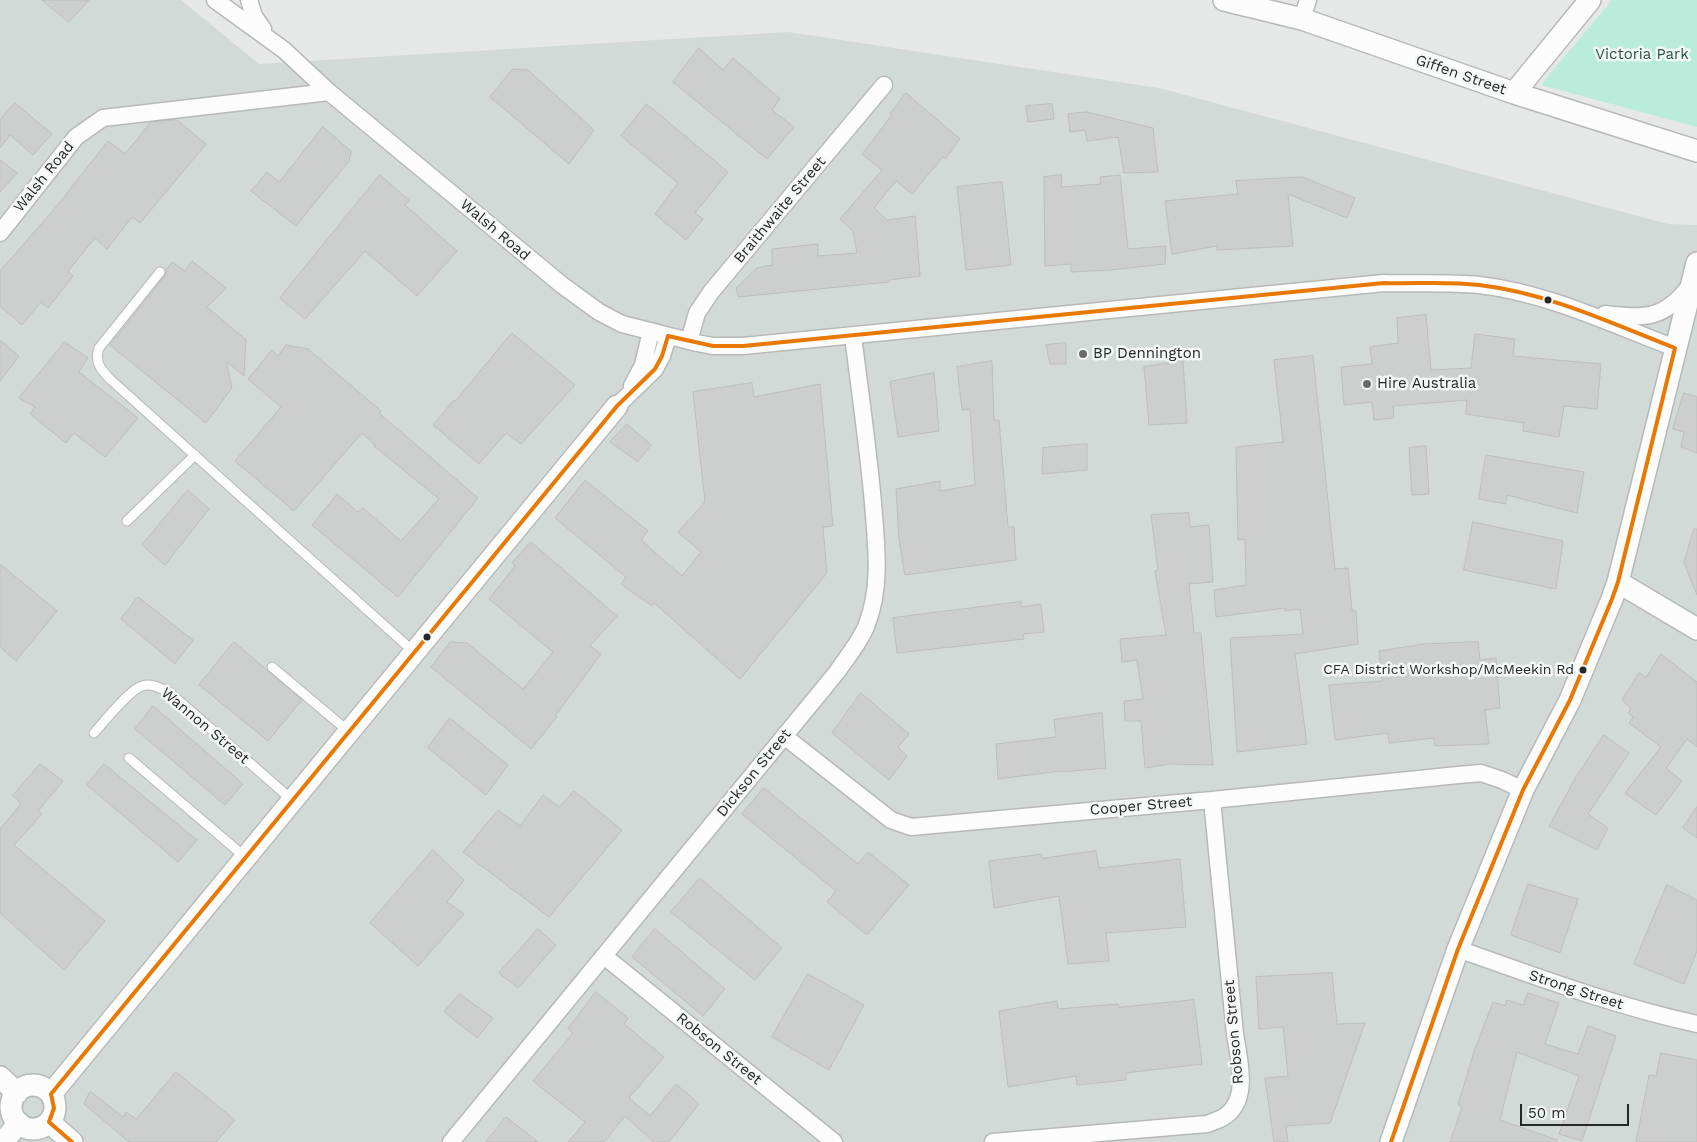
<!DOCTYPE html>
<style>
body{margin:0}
#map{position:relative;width:1697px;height:1142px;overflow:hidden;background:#e6e8e7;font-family:"Work Sans",sans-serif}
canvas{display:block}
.scale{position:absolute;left:1520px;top:1104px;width:109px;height:22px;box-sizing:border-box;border:2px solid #262727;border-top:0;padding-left:6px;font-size:15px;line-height:18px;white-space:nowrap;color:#262727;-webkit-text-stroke:4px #f3f7f5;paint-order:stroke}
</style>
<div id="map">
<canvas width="1697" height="1142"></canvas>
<div class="scale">50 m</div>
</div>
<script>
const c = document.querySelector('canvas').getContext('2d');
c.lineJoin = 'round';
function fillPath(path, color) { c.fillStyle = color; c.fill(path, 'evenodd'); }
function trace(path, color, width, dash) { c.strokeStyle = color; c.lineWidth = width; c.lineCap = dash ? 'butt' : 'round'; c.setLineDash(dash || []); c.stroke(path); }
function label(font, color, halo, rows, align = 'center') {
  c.font = font + ' "Work Sans",sans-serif'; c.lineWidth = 5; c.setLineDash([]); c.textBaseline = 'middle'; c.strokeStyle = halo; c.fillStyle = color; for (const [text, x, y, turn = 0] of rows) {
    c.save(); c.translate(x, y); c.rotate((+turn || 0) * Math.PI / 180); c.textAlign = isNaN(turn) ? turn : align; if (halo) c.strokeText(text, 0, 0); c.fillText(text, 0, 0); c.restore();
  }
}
const built = new Path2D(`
 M 0,0 L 181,0 L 259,64 L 788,32 L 1159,88 L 1668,224 L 1697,225 L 1697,1142 L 0,1142 Z`);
const green = new Path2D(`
 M 1612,0 L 1697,0 L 1697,127 L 1541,85 Z`);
const building = new Path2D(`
 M 42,0 L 89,0 L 69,22 Z
 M 699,48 L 723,70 L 733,58 L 780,99 L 772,110 L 794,127 L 767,159 L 673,82 Z
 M 513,69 L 528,70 L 594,130 L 569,164 L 490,97 Z
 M 906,93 L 960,139 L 945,159 L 943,157 L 912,194 L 896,181 L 874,208 L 887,220 L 915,216 L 920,276 L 889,280 L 889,282 L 738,297 L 736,288 L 757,268 L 772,265 L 772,249 L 818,244 L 818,256 L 857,253 L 853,231 L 840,219 L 882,170 L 862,154 L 892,115 L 890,114 Z
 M 15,103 L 52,134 L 33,155 L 10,135 L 0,148 L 0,120 Z
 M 647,104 L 728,172 L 695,213 L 703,219 L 686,240 L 655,214 L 678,183 L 621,136 Z
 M 1052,104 L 1054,119 L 1028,122 L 1026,106 Z
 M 1087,112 L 1153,128 L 1158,172 L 1124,173 L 1118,137 L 1087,141 L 1085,130 L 1070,132 L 1068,114 Z
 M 177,120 L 206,144 L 140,223 L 132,217 L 107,249 L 95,238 L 68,271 L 73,276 L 48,308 L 41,302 L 22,325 L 0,306 L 0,271 L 56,207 L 108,141 L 125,154 L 151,122 Z
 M 323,127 L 351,151 L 349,161 L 296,226 L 251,191 L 267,172 L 279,182 Z
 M 0,160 L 17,173 L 0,192 Z
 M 380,175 L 409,200 L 405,205 L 457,251 L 417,296 L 365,251 L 305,319 L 280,298 Z
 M 1062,175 L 1061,187 L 1101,184 L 1100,177 L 1120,175 L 1128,249 L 1166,246 L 1165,264 L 1110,270 L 1071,272 L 1071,264 L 1045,266 L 1044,177 Z
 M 1302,177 L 1355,198 L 1347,218 L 1288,194 L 1293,246 L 1217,250 L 1217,246 L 1172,254 L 1165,201 L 1238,194 L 1236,181 Z
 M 1002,182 L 1011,265 L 966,270 L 957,187 Z
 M 192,261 L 226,288 L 207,307 L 246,340 L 244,376 L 226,361 L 232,388 L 206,423 L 110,345 L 165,276 L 166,270 L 172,262 L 185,271 Z
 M 1426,315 L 1431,370 L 1471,368 L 1475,334 L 1515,339 L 1513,356 L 1601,364 L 1597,409 L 1564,406 L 1559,437 L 1523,431 L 1524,423 L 1466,414 L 1467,400 L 1393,406 L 1394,418 L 1374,420 L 1372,402 L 1344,405 L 1341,367 L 1372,364 L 1370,347 L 1398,343 L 1397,318 Z
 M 512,333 L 575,385 L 521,444 L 506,433 L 479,464 L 433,425 L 454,400 L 455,401 Z
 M 0,340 L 19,356 L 0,381 Z
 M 65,342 L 88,358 L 79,372 L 138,418 L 105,457 L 74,433 L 66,443 L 30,414 L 35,407 L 19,398 Z
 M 1066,343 L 1066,364 L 1050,364 L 1046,345 Z
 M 286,345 L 308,349 L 381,411 L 379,413 L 478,498 L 398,597 L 312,525 L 337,494 L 358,512 L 363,508 L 401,541 L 439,499 L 374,446 L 375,445 L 362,433 L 294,511 L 235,461 L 281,407 L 248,379 L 272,350 L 278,356 Z
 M 1313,356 L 1335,569 L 1348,568 L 1352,611 L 1356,611 L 1358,644 L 1295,654 L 1307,744 L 1237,752 L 1230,638 L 1303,634 L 1300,609 L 1285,611 L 1285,608 L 1216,617 L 1214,590 L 1246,585 L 1245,539 L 1238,540 L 1236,447 L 1283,442 L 1274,360 Z
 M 992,361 L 994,420 L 999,420 L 1008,527 L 1014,527 L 1016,560 L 905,575 L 899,540 L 896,489 L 940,481 L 940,491 L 975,485 L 970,409 L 962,410 L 957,367 Z
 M 1183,361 L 1187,423 L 1149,425 L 1144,367 Z
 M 934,373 L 939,431 L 898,437 L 890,382 Z
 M 752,383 L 754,397 L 820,384 L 833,526 L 823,527 L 827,573 L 740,679 L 654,603 L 652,606 L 621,584 L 626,577 L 555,518 L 585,480 L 648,531 L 641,540 L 682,576 L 701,552 L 678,532 L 705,502 L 693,392 Z
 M 1684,393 L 1697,397 L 1697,453 L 1681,447 L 1684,432 L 1673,429 Z
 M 627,424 L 651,445 L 638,462 L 610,442 Z
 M 1087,444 L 1087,470 L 1042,474 L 1043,448 Z
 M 1426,446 L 1429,494 L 1412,495 L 1409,448 Z
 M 1486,455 L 1584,472 L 1577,513 L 1507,495 L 1506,504 L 1479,499 Z
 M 188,490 L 209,509 L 165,565 L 142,545 Z
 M 1189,513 L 1190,527 L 1209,525 L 1213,582 L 1189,584 L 1194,633 L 1201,633 L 1213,765 L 1170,764 L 1145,768 L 1141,721 L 1125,721 L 1124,701 L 1143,699 L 1137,660 L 1122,662 L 1120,639 L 1166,635 L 1155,571 L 1158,570 L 1151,515 Z
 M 1473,522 L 1563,541 L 1556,589 L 1464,570 Z
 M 1694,529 L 1697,529 L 1697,595 L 1684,563 Z
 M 531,542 L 617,616 L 590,646 L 601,654 L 555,716 L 557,717 L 531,749 L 431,667 L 450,642 L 467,643 L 523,689 L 553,652 L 489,599 L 515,566 L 512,563 Z
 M 0,564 L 57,611 L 16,661 L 0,647 Z
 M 138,597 L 193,640 L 175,664 L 121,619 Z
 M 1021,602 L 1021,607 L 1041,604 L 1044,632 L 1023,634 L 1024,639 L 897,653 L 893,618 Z
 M 234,642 L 302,700 L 268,741 L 199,685 Z
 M 1478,642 L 1480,660 L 1496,658 L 1500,708 L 1485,710 L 1489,744 L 1435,746 L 1434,738 L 1389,743 L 1388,733 L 1335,740 L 1329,685 L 1382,681 L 1379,651 L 1424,644 Z
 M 1661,654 L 1697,682 L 1697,747 L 1687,739 L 1666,768 L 1682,781 L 1656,815 L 1625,793 L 1661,747 L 1629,723 L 1633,717 L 1628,713 L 1631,708 L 1622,700 L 1639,673 L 1646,677 Z
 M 861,693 L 909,734 L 898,747 L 907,756 L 889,780 L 832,733 Z
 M 153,706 L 243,784 L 225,805 L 135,729 Z
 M 1102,713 L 1106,768 L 1061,772 L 1061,771 L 998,779 L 996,744 L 1056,737 L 1054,720 Z
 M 450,718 L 508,765 L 486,795 L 428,748 Z
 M 1604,735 L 1629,753 L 1588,814 L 1608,828 L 1597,850 L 1549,826 L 1576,777 Z
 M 40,764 L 63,781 L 38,811 L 42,814 L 14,845 L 105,921 L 64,970 L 0,913 L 0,829 L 21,804 L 13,796 Z
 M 104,764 L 197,840 L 178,862 L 87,785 Z
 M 764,788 L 858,864 L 868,852 L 909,885 L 867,935 L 827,902 L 836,891 L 742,814 Z
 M 574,791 L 622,830 L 549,917 L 463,852 L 498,810 L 520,826 L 543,795 L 559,807 Z
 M 1697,807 L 1697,838 L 1683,828 Z
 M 433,850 L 464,880 L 447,902 L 464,914 L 418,966 L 370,923 Z
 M 1096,851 L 1099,868 L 1180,859 L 1186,927 L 1106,933 L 1109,961 L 1068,964 L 1059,896 L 994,908 L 989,861 L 1042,854 L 1042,858 Z
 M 700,878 L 782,948 L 755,980 L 671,912 Z
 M 1528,884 L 1578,899 L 1560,953 L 1511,935 Z
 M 1667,885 L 1697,900 L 1697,951 L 1684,984 L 1634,964 Z
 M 538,929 L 556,945 L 518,988 L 499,973 Z
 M 655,929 L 725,989 L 703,1016 L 632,957 Z
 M 1332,973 L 1337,1024 L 1365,1023 L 1330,1123 L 1286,1126 L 1288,1142 L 1274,1142 L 1265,1078 L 1288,1076 L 1283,1027 L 1259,1029 L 1256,977 Z
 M 808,974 L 864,1005 L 829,1070 L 772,1037 Z
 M 596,992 L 628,1018 L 624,1024 L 664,1057 L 629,1098 L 650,1116 L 676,1084 L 699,1104 L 669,1142 L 654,1142 L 625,1116 L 604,1142 L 568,1142 L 585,1122 L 533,1081 L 573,1033 L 568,1029 Z
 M 1528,993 L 1559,1003 L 1545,1044 L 1578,1054 L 1588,1026 L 1616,1036 L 1582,1141 L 1559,1134 L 1579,1076 L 1517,1052 L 1500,1120 L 1557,1140 L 1557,1142 L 1450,1142 L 1462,1107 L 1458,1105 L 1474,1052 L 1493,1002 L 1505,1006 L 1507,1000 L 1523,1005 Z
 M 460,994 L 493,1018 L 477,1038 L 444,1012 Z
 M 1194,1000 L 1202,1064 L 1126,1073 L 1126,1080 L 1077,1085 L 1076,1076 L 1008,1087 L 999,1011 L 1057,1001 L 1058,1009 L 1118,1004 L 1119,1007 Z
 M 1661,1053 L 1697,1060 L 1697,1142 L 1636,1142 L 1649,1075 L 1656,1076 Z
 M 176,1072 L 235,1120 L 216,1142 L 129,1142 L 84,1104 L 90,1091 L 123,1117 L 126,1112 L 136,1119 Z
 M 506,1117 L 538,1142 L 486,1142 Z`);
const service = new Path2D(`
 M 160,272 L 99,348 C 94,362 101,370 111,380 L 414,652
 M 127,521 L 195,455
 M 272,667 L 348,731
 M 94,733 C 104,722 129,690 142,686 C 152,683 160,688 169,692 L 292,800
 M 129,758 L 245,857`);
const minor = new Path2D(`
 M 215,0 L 284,50 L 329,92 L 562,285 L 599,312 L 622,324 L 697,343 L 713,346 L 743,346 L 1384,283 C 1415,284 1448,282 1479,285 C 1548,293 1611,324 1675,348
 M 249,0 L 254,16 L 263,29
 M 1302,19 L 1308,0
 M 0,233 L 76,137 L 103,118 L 329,92
 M 1605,314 C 1645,319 1666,319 1691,284
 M 689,341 L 697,313 L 711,292 L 884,85
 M 632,386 L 643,365 L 651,331
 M 617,406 L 655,369 L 662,356 L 668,336
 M 784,736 L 891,820 L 911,827 L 1212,800 L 1458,775 L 1481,773 L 1502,780 L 1523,790
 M 1458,949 C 1537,977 1615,1006 1697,1024
 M 604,956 L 834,1142
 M 451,1142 L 837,672 C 847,657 861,641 867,624 C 882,585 876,543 873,503 C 868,447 860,392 853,336
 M 993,1142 L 1207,1124 C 1212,1122 1218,1120 1222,1118 C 1251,1102 1239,1060 1235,1034 L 1212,800`);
const tertiary = new Path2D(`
 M 1224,0 L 1302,19 L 1514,93 L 1697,151
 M 1514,93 L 1590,0
 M 1618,582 L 1697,629
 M 0,1077 L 17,1093
 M11 1107a22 22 0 1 1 44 0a22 22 0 1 1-44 0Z
 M 51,1094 L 617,406
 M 49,1122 L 72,1142
 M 3,1142 L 19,1123
 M 1391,1142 L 1458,949 L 1523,790 L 1570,700 L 1612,599 L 1618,582 L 1697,263`);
const bus1 = new Path2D(`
 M 72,1142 L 49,1122 L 54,1108 L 51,1094 L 617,406 L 655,369 L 662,356 L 668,336 L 713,346 L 743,346 L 1384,283 C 1416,284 1448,281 1479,285 C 1548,293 1611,323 1675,348 L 1618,582 L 1612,599 L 1570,700 L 1523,790 L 1458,949 L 1391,1142`);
const markers = [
 [1548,300,4.5,"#262727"],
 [1083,354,5,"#696b6a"],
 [1367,384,5,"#696b6a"],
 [427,637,4.5,"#262727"],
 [1583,670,4.5,"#262727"]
];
const busNames = [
 ["CFA District Workshop/McMeekin Rd",1574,670]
];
const parkNames = [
 ["Victoria Park",1642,55]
];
const streetNames = [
 ["Giffen Street",1461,75,19],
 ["Walsh Road",44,177,-51],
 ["Braithwaite Street",780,210,-50],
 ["Walsh Road",495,230,40],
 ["Wannon Street",205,726,40],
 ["Dickson Street",754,773,-51],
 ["Cooper Street",1141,806,-5],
 ["Strong Street",1576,990,18],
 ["Robson Street",1234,1032,-95],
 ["Robson Street",719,1049,39]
];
const poiNames = [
 ["BP Dennington",1093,354],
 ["Hire Australia",1377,384]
];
fillPath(built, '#d2dad7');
fillPath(green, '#baecdb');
fillPath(building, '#cdcfce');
trace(building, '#bdbebe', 1);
trace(service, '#b7b9b8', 11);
trace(minor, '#b7b9b8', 19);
trace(tertiary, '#b7b9b8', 24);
trace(service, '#fbfcfb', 9);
trace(minor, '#fbfcfb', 16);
trace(tertiary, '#fbfcfb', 21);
trace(bus1, '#e97904', 4);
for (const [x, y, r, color] of markers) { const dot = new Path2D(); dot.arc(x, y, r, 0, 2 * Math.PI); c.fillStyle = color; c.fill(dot); trace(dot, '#f3f7f5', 2); }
label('14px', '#262727', '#f3f7f5', busNames, 'right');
label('15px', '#275346', '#f3f7f5', parkNames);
label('15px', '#262727', '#f3f7f5', streetNames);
label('15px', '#262727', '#f3f7f5', poiNames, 'left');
</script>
